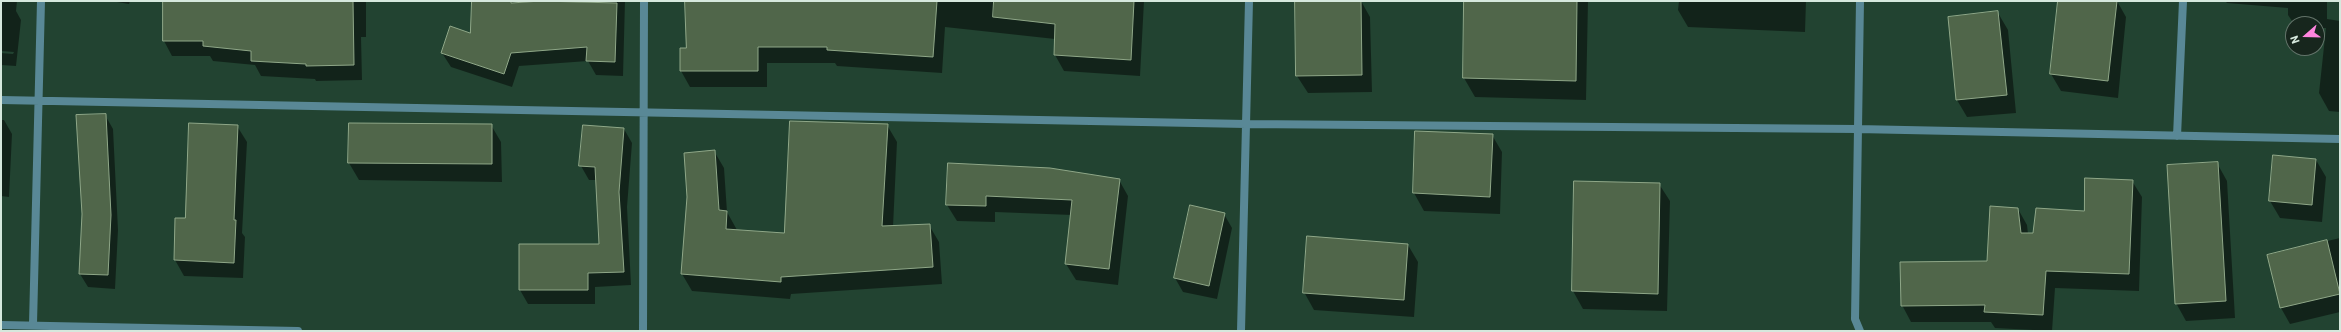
<!DOCTYPE html>
<style>
body{margin:0}
#map{position:relative;width:2341px;height:332px;overflow:hidden;background:#224331;font-family:Barlow,sans-serif}
canvas{display:block}
.frame{position:absolute;inset:0;border:2px solid #d6e8dd;pointer-events:none}
.north{position:absolute;left:2285px;top:16px;width:40px;height:40px;box-sizing:border-box;background:#17261d;border:1px solid #63746a;border-radius:50%;rotate:250deg;font-size:11px;font-weight:700;line-height:16px;text-align:center;color:#d6e8dd}
.north::after{content:'';display:block;margin:auto;width:14px;height:18px;background:#ff85de;clip-path:polygon(50% 0,100% 100%,50% 72%,0 100%)}
</style>
<div id="map">
<canvas width="2341" height="332"></canvas>
<div class="frame"></div>
<div class="north">N</div>
</div>
<script>
const c = document.querySelector('canvas').getContext('2d');
c.lineJoin = 'round';
function fillPath(path, color) { c.fillStyle = color; c.fill(path, 'evenodd'); }
function trace(path, color, width, dash) { c.strokeStyle = color; c.lineWidth = width; c.lineCap = dash ? 'butt' : 'round'; c.setLineDash(dash || []); c.stroke(path); }
const shadow = new Path2D(`
 M 1,1 L 17,1 L 16,11 L 21,20 L 16,66 L 1,65 L 1,53 L 13,54 L 14,52 L 1,51 Z
 M 111,1 L 130,1 L 129,4 Z
 M 164,1 L 366,1 L 366,37 L 361,37 L 362,80 L 316,81 L 315,79 L 261,76 L 255,65 L 213,61 L 210,56 L 172,56 L 164,41 Z
 M 473,1 L 625,1 L 623,76 L 596,75 L 588,61 L 519,66 L 512,87 L 451,67 L 442,53 L 471,34 Z
 M 686,1 L 1144,1 L 1140,76 L 1064,71 L 1055,55 L 1055,39 L 945,27 L 942,73 L 837,66 L 835,63 L 767,63 L 767,87 L 690,87 L 681,71 L 687,49 Z
 M 1296,1 L 1361,1 L 1370,17 L 1372,92 L 1308,93 L 1297,76 Z
 M 1465,1 L 1588,1 L 1586,100 L 1475,97 L 1464,78 Z
 M 1679,1 L 1806,1 L 1805,32 L 1688,27 L 1678,10 Z
 M 2059,1 L 2117,1 L 2126,17 L 2118,98 L 2061,91 L 2051,74 Z
 M 2225,1 L 2327,1 L 2327,19 L 2340,21 L 2340,112 L 2329,111 L 2319,93 L 2326,28 L 2317,28 L 2317,24 L 2294,24 L 2288,15 L 2288,8 L 2227,3 Z
 M 1998,13 L 2008,30 L 2016,113 L 1967,117 L 1957,100 L 1949,18 Z
 M 105,115 L 113,129 L 118,230 L 115,289 L 88,287 L 80,274 Z
 M 1,120 L 4,120 L 12,134 L 9,197 L 1,196 Z
 M 491,125 L 501,142 L 502,182 L 359,180 L 349,163 Z
 M 887,125 L 897,142 L 893,227 L 929,225 L 939,242 L 942,284 L 791,294 L 790,299 L 692,291 L 682,274 L 714,151 L 724,168 L 727,212 L 737,230 L 784,234 Z
 M 237,126 L 247,142 L 242,233 L 245,237 L 243,278 L 184,276 L 175,260 Z
 M 624,129 L 632,143 L 627,207 L 631,285 L 595,287 L 595,304 L 528,304 L 520,290 L 600,245 L 597,180 L 589,180 L 581,166 Z
 M 1492,135 L 1502,152 L 1500,214 L 1424,211 L 1414,193 Z
 M 2316,160 L 2326,177 L 2322,222 L 2280,218 L 2270,201 Z
 M 2217,163 L 2227,181 L 2235,318 L 2186,321 L 2176,303 Z
 M 948,164 L 1119,180 L 1128,196 L 1118,285 L 1076,280 L 1066,264 L 1072,215 L 995,212 L 995,222 L 957,221 L 947,205 Z
 M 2132,181 L 2142,197 L 2139,291 L 2055,288 L 2052,331 L 1995,328 L 1991,322 L 1911,322 L 1902,305 L 1988,262 L 2018,209 L 2027,225 L 2028,234 L 2034,234 L 2085,212 Z
 M 1575,182 L 1659,184 L 1670,201 L 1667,311 L 1583,309 L 1573,291 Z
 M 1224,214 L 1232,228 L 1217,299 L 1183,292 L 1175,278 Z
 M 2340,238 L 2340,312 L 2290,324 L 2281,308 L 2268,255 Z
 M 1408,245 L 1418,262 L 1414,317 L 1314,310 L 1304,292 Z`);
const building = new Path2D(`
 M 163,1 L 353,1 L 354,65 L 306,66 L 306,64 L 251,61 L 251,51 L 203,46 L 203,41 L 163,41 Z
 M 472,1 L 511,1 L 511,3 L 541,1 L 617,3 L 615,62 L 586,61 L 587,47 L 511,53 L 504,74 L 441,53 L 450,26 L 470,33 Z
 M 685,1 L 937,1 L 933,57 L 827,50 L 827,47 L 758,47 L 758,71 L 680,71 L 680,48 L 686,48 Z
 M 994,1 L 1134,1 L 1131,60 L 1054,55 L 1055,24 L 993,17 Z
 M 1295,1 L 1361,1 L 1362,75 L 1296,76 Z
 M 1464,1 L 1577,1 L 1576,81 L 1463,78 Z
 M 2058,1 L 2117,1 L 2108,81 L 2050,74 Z
 M 1998,11 L 2007,95 L 1956,100 L 1948,17 Z
 M 106,114 L 111,215 L 108,275 L 79,274 L 82,214 L 76,115 Z
 M 790,121 L 888,124 L 882,226 L 930,224 L 933,267 L 781,277 L 781,282 L 681,274 L 687,197 L 684,153 L 715,150 L 719,210 L 727,211 L 726,229 L 784,233 Z
 M 189,123 L 238,125 L 234,220 L 236,220 L 234,263 L 174,260 L 175,218 L 185,218 Z
 M 349,123 L 492,124 L 492,164 L 348,163 Z
 M 583,125 L 624,128 L 619,192 L 624,272 L 588,273 L 588,290 L 519,290 L 519,244 L 599,244 L 595,167 L 579,166 Z
 M 1415,131 L 1493,134 L 1490,197 L 1413,193 Z
 M 2273,155 L 2316,159 L 2312,205 L 2269,201 Z
 M 2218,162 L 2226,301 L 2175,304 L 2167,165 Z
 M 948,163 L 1050,168 L 1120,179 L 1109,269 L 1065,264 L 1072,200 L 986,196 L 986,206 L 946,205 Z
 M 2085,178 L 2133,180 L 2129,274 L 2046,271 L 2043,315 L 1984,312 L 1985,305 L 1901,306 L 1900,262 L 1987,261 L 1990,206 L 2018,208 L 2021,233 L 2033,233 L 2036,208 L 2084,211 Z
 M 1574,181 L 1660,183 L 1658,294 L 1572,291 Z
 M 1190,205 L 1225,213 L 1209,286 L 1174,278 Z
 M 1307,236 L 1408,244 L 1404,300 L 1303,293 Z
 M 2327,240 L 2340,294 L 2280,308 L 2267,255 Z`);
const street = new Path2D(`
 M 1,100 L 1246,124 L 1857,129 L 2340,139
 M 2177,136 L 2183,1
 M 33,324 L 41,1
 M 1,325 L 298,331
 M 643,331 L 644,1
 M 1241,331 L 1249,1
 M 1860,331 L 1855,319 L 1860,1`);
fillPath(shadow, '#0007');
fillPath(building, '#50664a');
trace(building, '#8fa788', 1);
trace(street, '#598896', 8);
</script>
